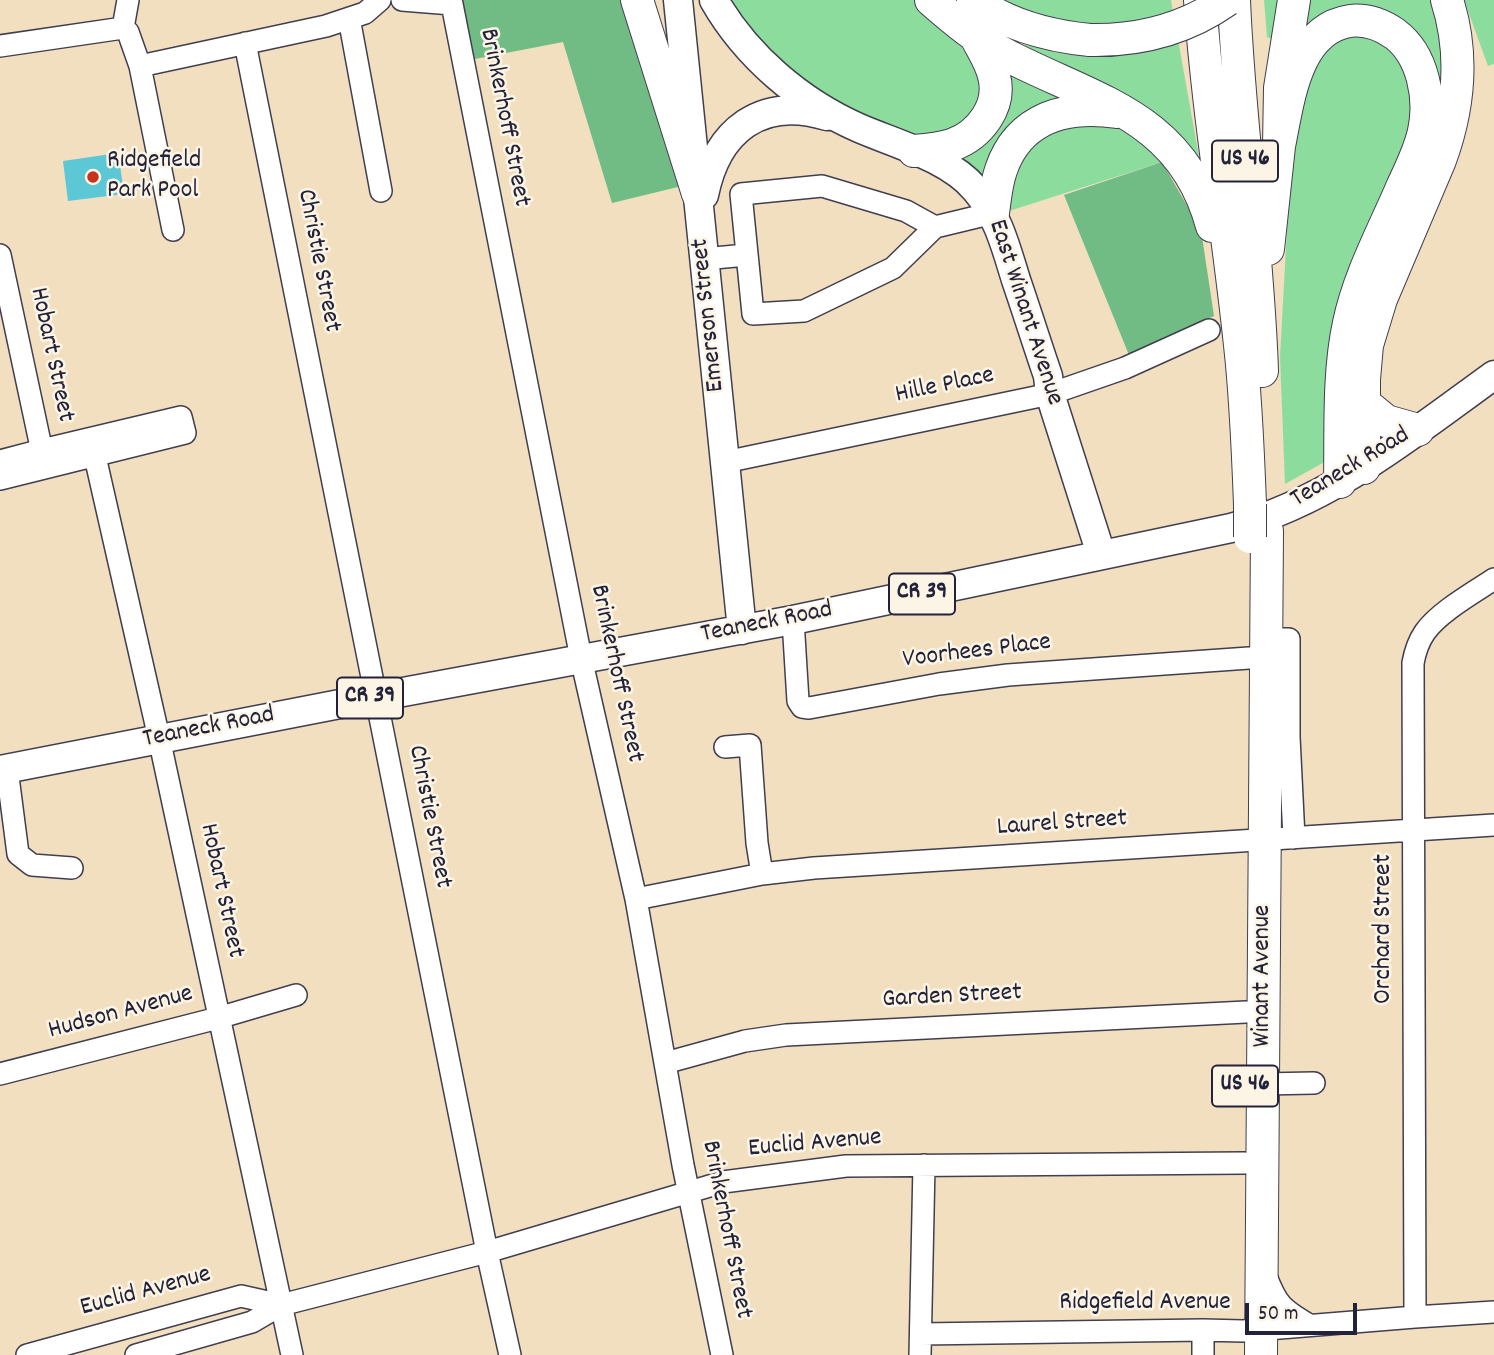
<!DOCTYPE html>
<style>
body{margin:0}
#map{position:relative;width:1494px;height:1355px;overflow:hidden;background:#f1dfc0;font-family:Dekko,sans-serif}
canvas{display:block}
.scale{position:absolute;left:1245px;top:1303px;width:112px;height:32px;box-sizing:border-box;border:4px solid #22223b;border-top:0;padding-left:9px;font-size:21px;line-height:24px;white-space:nowrap;color:#22223b;-webkit-text-stroke:5px #fcf5e5;paint-order:stroke}
</style>
<div id="map">
<canvas width="1494" height="1355"></canvas>
<div class="scale">50 m</div>
</div>
<script>
const c = document.querySelector('canvas').getContext('2d');
c.lineJoin = 'round';
function fillPath(path, color) { c.fillStyle = color; c.fill(path, 'evenodd'); }
function trace(path, color, width, dash) { c.strokeStyle = color; c.lineWidth = width; c.lineCap = dash ? 'butt' : 'round'; c.setLineDash(dash || []); c.stroke(path); }
function label(font, color, halo, rows, align = 'center') {
  c.font = font + ' Dekko,sans-serif'; c.lineWidth = 5; c.setLineDash([]); c.textBaseline = 'middle'; c.strokeStyle = halo; c.fillStyle = color; for (const [text, x, y, turn = 0] of rows) {
    c.save(); c.translate(x, y); c.rotate((+turn || 0) * Math.PI / 180); c.textAlign = isNaN(turn) ? turn : align; if (halo) c.strokeText(text, 0, 0); c.fillText(text, 0, 0); c.restore();
  }
}
const green = new Path2D(`
 M 730,0 L 918,0 L 969,45 L 984,72 L 979,109 L 959,131 L 919,135 L 867,120 L 807,85 L 750,33 Z
 M 997,0 L 1171,0 L 1202,174 L 1017,44 L 1078,51 Z
 M 1264,0 L 1287,0 L 1277,41 L 1267,37 Z
 M 1310,0 L 1434,0 L 1446,33 L 1446,104 L 1400,23 L 1302,30 Z
 M 1464,0 L 1494,0 L 1494,64 L 1488,66 Z
 M 1364,34 L 1389,45 L 1412,77 L 1413,117 L 1330,459 L 1285,484 L 1280,357 L 1292,137 L 1307,70 L 1328,38 Z
 M 1008,68 L 1089,99 L 987,182 L 952,155 Z
 M 1099,117 L 1138,136 L 1162,162 L 1006,212 L 1005,181 L 1028,143 L 1059,123 Z`);
const forest = new Path2D(`
 M 461,0 L 624,0 L 682,186 L 612,203 L 563,42 L 475,59 Z
 M 1162,162 L 1201,230 L 1214,316 L 1129,355 L 1064,195 Z`);
const water = new Path2D(`
 M 118,151 L 124,194 L 68,201 L 63,161 L 111,154 L 112,152 Z`);
const minor = new Path2D(`
 M 402,0 L 452,4 L 581,658 L 636,899 L 683,1165 L 722,1355
 M 349,18 L 381,191
 M 123,28 L 128,32 L 140,66 L 326,26 L 365,13 L 380,0
 M 123,28 L 128,0
 M 245,43 L 487,1252 L 510,1355
 M 0,46 L 123,28
 M 140,66 L 173,230
 M 935,227 L 906,211 L 822,186 L 741,194 L 753,314 L 804,311 L 893,268 L 935,227 L 993,213
 M 0,255 L 44,461
 M 704,259 L 746,255
 M 91,439 L 159,738 L 292,1355
 M 0,461 L 42,450 L 181,417 L 185,433 L 0,479
 M 725,462 L 1050,394 L 1125,368 L 1209,330
 M 793,620 L 798,701 L 802,707 L 809,708 L 939,684 L 1008,675 L 1249,658
 M 1267,639 L 1289,639 L 1289,737 L 1294,838
 M 725,747 L 750,745 L 757,843 L 762,874
 M 7,769 L 18,854 L 32,865 L 72,868
 M 636,899 L 762,874 L 814,868 L 1494,825
 M 665,1063 L 745,1041 L 786,1035 L 1246,1012
 M 0,1074 L 218,1018 L 296,995
 M 1263,1084 L 1314,1083
 M 1266,1276 C 1277,1305 1282,1309 1309,1325
 M 1415,1317 L 1413,663 C 1415,652 1418,642 1425,632 C 1439,612 1473,593 1494,579
 M 921,1334 L 1203,1330 L 1243,1331 L 1415,1317 L 1494,1312
 M 27,1355 L 241,1296 L 281,1305
 M 136,1355 L 252,1322 L 281,1305 L 487,1252 L 723,1182 L 846,1166 L 1245,1163
 M 920,1355 L 924,1165
 M 1203,1355 L 1203,1330`);
const major = new Path2D(`
 M 678,0 L 742,630
 M 714,0 C 746,56 800,102 859,128 C 896,144 949,158 975,189 C 998,215 1006,248 1016,280 C 1027,312 1037,344 1048,376 L 1050,394 L 1101,554
 M 704,195 C 717,130 761,96 827,116
 M 0,770 L 376,697 L 793,620 L 1231,528 C 1331,501 1411,435 1494,375`);
const highway = new Path2D(`
 M 637,0 L 698,194
 M 931,0 C 955,21 979,41 1008,56 C 1096,101 1183,117 1212,226
 M 973,0 C 1007,25 1049,36 1090,40
 M 1200,0 C 1208,115 1228,230 1240,345 C 1246,398 1248,451 1250,504
 M 1234,0 C 1239,124 1258,247 1262,371
 M 1279,146 C 1288,103 1295,29 1350,21 C 1366,19 1382,25 1395,34 C 1423,55 1431,98 1424,131 C 1420,150 1411,168 1403,185 C 1384,230 1359,275 1349,323 C 1338,373 1341,431 1340,482
 M 914,151 C 927,150 940,149 952,145 C 980,135 1002,106 994,76 C 991,62 982,49 976,37
 M 993,213 C 995,199 996,184 1001,170 C 1019,117 1067,105 1117,112
 M 1268,249 L 1279,146 L 1280,88 L 1294,0
 M 1364,403 L 1386,421 L 1418,430
 M 1364,468 L 1364,379 L 1367,345 L 1381,299 L 1440,160 C 1459,108 1464,53 1447,0
 M 1261,1355 L 1267,531`);
const highwayBridge = new Path2D(`
 M 1090,40 C 1140,41 1186,29 1227,0
 M 1250,504 L 1250,537`);
const markers = [
 [93,177,7,"#c8321e"]
];
const shields = [
 [1245,161,66],
 [922,594,66],
 [370,698,66],
 [1245,1086,66]
];
const shieldNames = [
 ["US 46",1245,161],
 ["CR 39",922,594],
 ["CR 39",370,698],
 ["US 46",1245,1086]
];
const streetNames = [
 ["Brinkerhoff Street",503,118,79],
 ["Christie Street",317,261,79],
 ["East Winant Avenue",1024,313,72],
 ["Emerson Street",710,315,-96],
 ["Hobart Street",50,355,78],
 ["Hille Place",945,387,-12],
 ["Teaneck Road",1351,469,-31],
 ["Teaneck Road",767,624,-11],
 ["Voorhees Place",977,653,-7],
 ["Brinkerhoff Street",615,674,78],
 ["Teaneck Road",209,729,-11],
 ["Christie Street",428,817,79],
 ["Laurel Street",1062,825,-4],
 ["Hobart Street",220,891,78],
 ["Orchard Street",1385,929,-90],
 ["Winant Avenue",1264,976,-90],
 ["Garden Street",952,998,-3],
 ["Hudson Avenue",121,1014,-15],
 ["Euclid Avenue",815,1145,-5],
 ["Brinkerhoff Street",725,1230,79],
 ["Euclid Avenue",146,1293,-15],
 ["Ridgefield Avenue",1145,1304]
];
const poiNames = [
 ["Ridgefield",107,162],
 ["Park Pool",107,192]
];
fillPath(green, '#8cdd9d');
fillPath(forest, '#71bc84');
fillPath(water, '#5cc8d5');
trace(minor, '#413e4f', 24);
trace(major, '#413e4f', 31);
trace(highway, '#413e4f', 34);
trace(minor, '#fff', 21);
trace(major, '#fff', 28);
trace(highway, '#fff', 32);
trace(highwayBridge, '#413e4f', 34, []);
trace(highwayBridge, '#fff', 32);
for (const [x, y, r, color] of markers) { const dot = new Path2D(); dot.arc(x, y, r, 0, 2 * Math.PI); c.fillStyle = color; c.fill(dot); trace(dot, '#fcf5e5', 2.5); }
for (const [x, y, w] of shields) { const box = new Path2D(); box.roundRect(x - w / 2, y - 20.5, w, 41, 5); c.fillStyle = '#fcf5e5'; c.fill(box); trace(box, '#22223b', 2); }
label('bold 24px', '#22223b', null, shieldNames);
label('26px', '#22223b', '#fcf5e5', streetNames);
label('26px', '#22223b', '#fcf5e5', poiNames, 'left');
</script>
